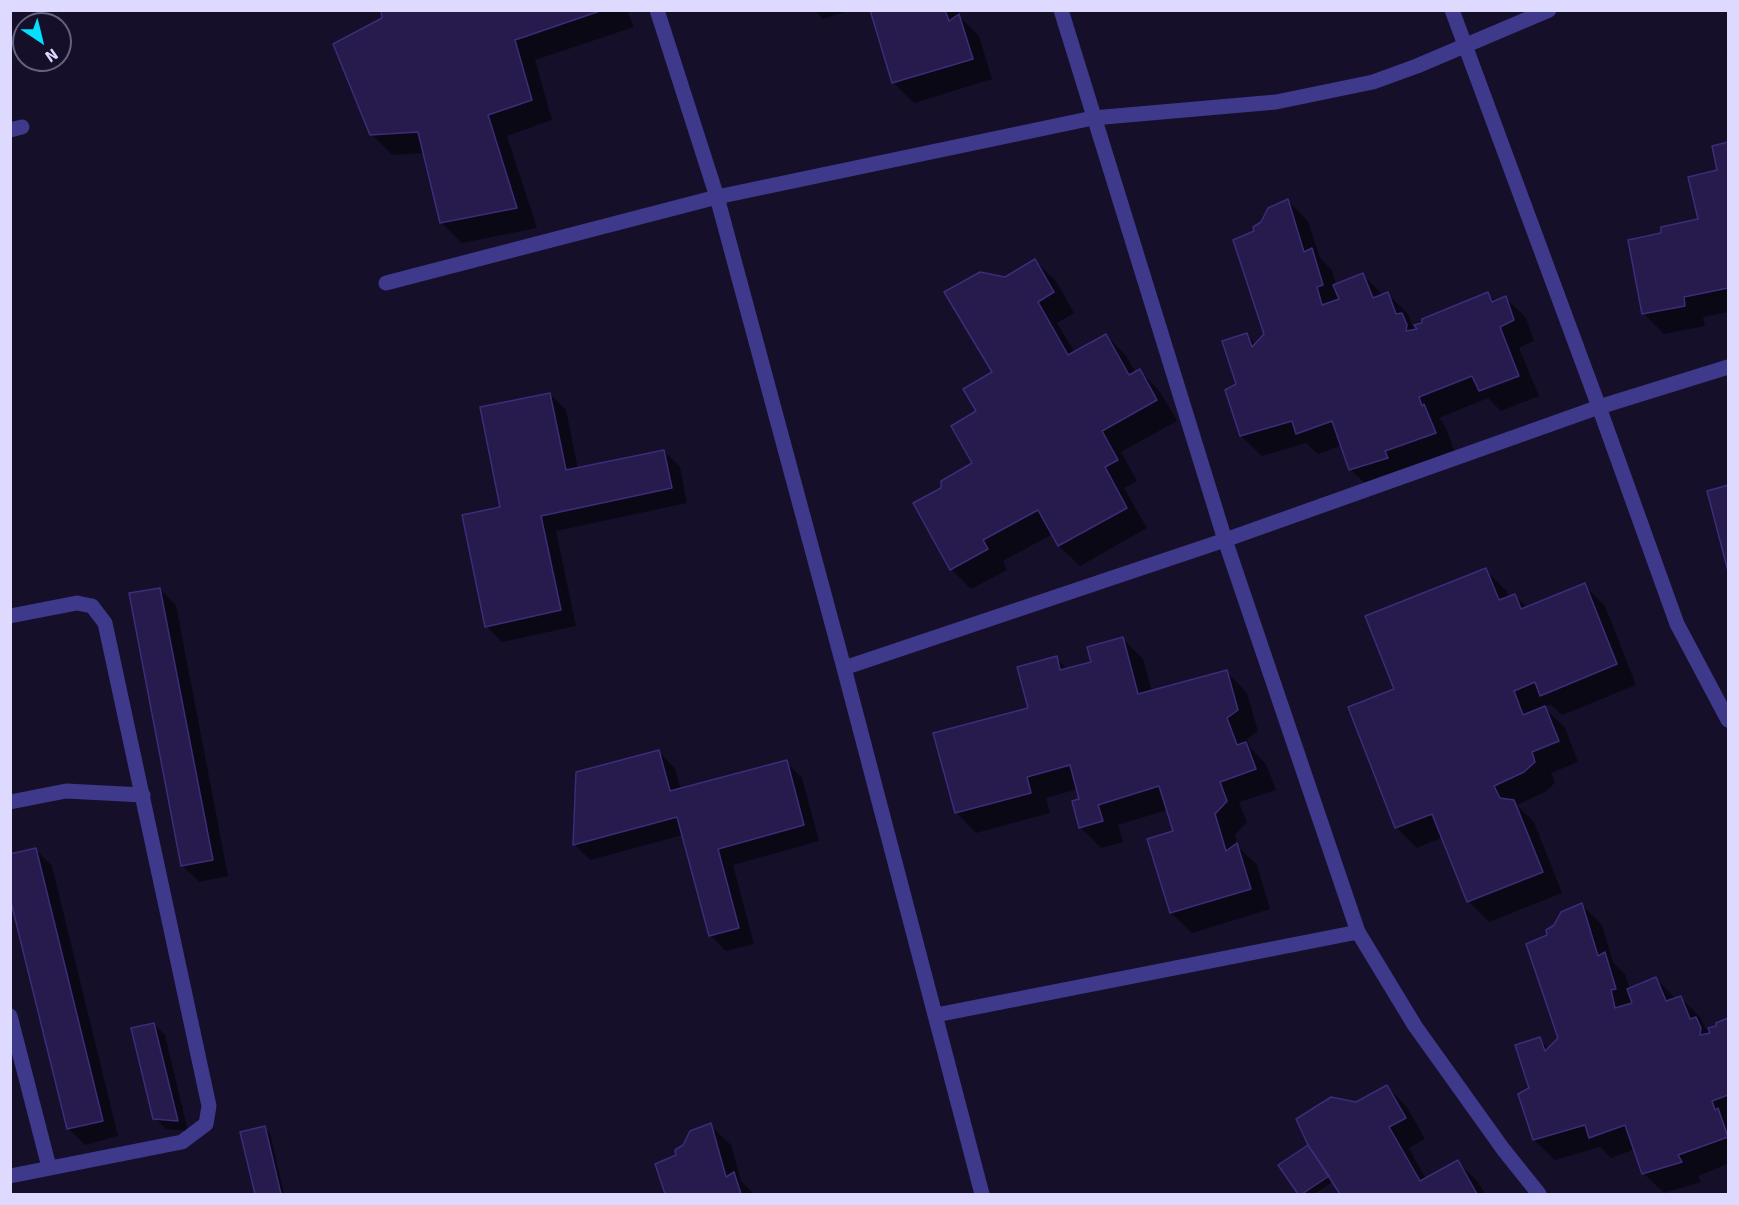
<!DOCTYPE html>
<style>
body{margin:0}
#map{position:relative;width:1739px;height:1205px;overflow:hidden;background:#150f2a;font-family:Signika,sans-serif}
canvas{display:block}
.frame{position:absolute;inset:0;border:12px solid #ded9ff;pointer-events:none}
.north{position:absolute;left:12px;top:12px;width:60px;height:60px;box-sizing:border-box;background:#150f2a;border:2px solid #65607f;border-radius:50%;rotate:145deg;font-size:16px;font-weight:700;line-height:24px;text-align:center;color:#ded9ff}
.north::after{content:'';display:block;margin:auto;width:21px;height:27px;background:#05dfff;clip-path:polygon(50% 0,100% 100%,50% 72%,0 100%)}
</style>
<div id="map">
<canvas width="1739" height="1205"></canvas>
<div class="frame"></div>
<div class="north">N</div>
</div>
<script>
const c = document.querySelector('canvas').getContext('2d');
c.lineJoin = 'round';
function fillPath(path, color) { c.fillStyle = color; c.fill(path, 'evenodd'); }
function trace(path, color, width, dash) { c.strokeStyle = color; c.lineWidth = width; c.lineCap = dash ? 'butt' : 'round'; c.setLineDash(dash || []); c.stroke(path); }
const shadow = new Path2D(`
 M 383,10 L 627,10 L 634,27 L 535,60 L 552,120 L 507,136 L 537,228 L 462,243 L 441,222 L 424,153 L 392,155 L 371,134 L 384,18 Z
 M 815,10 L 844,10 L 845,12 L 823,19 Z
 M 871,10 L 958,10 L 960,17 L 979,36 L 992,79 L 914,103 L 893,82 Z
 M 1728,49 L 1728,63 L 1726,50 Z
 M 1728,144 L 1728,312 L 1703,317 L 1705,326 L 1664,334 L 1644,314 L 1662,235 L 1699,220 L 1719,172 L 1714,147 Z
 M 1288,201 L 1308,221 L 1320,258 L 1332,270 L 1336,285 L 1363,275 L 1383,295 L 1387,293 L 1408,314 L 1412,325 L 1420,333 L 1488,294 L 1496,302 L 1506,298 L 1526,318 L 1534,341 L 1519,348 L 1539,396 L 1501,411 L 1488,398 L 1439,418 L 1445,426 L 1455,453 L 1371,489 L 1350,469 L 1342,445 L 1318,454 L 1306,443 L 1262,456 L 1241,436 L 1226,391 L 1238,385 L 1247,335 L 1256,345 L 1266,334 L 1256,232 Z
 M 1035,261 L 1056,281 L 1074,313 L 1057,323 L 1075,353 L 1106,335 L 1126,356 L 1136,373 L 1140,371 L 1160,392 L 1177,421 L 1121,452 L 1137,481 L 1124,488 L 1147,528 L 1080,566 L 1059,546 L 1053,534 L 1003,561 L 1007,570 L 971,589 L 951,569 L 943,489 L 974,463 L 978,411 L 994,373 L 1006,278 Z
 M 550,394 L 566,410 L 578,469 L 664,451 L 680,467 L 687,503 L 556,531 L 576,626 L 502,642 L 486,626 L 502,508 Z
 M 1728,486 L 1728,565 L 1709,492 Z
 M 1485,570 L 1506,590 L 1509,598 L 1515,596 L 1528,608 L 1584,585 L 1605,606 L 1636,685 L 1562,715 L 1550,704 L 1544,707 L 1565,728 L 1578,762 L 1551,773 L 1555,783 L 1545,792 L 1517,805 L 1534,822 L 1562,893 L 1489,922 L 1468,901 L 1443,837 L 1417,848 L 1396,827 L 1396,690 Z
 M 160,589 L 176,605 L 228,876 L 199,882 L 183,866 Z
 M 1122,638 L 1143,659 L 1152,692 L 1227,672 L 1247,693 L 1258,731 L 1247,739 L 1250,748 L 1266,764 L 1276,790 L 1239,802 L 1247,822 L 1235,835 L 1238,847 L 1257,865 L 1270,909 L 1192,933 L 1171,913 L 1175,832 L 1167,810 L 1118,825 L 1123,842 L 1101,848 L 1081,828 L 1074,802 L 1081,800 L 1078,789 L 1046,798 L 1050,813 L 976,833 L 956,812 L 1030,709 L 1056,658 L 1068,670 L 1092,663 Z
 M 659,752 L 675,768 L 681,790 L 786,762 L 802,778 L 819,841 L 733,865 L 754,944 L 726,951 L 710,935 L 683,835 L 590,860 L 574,844 Z
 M 36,850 L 52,866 L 118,1136 L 85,1145 L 68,1128 Z
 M 1581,904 L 1602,925 L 1613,962 L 1625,974 L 1630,989 L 1656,979 L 1676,999 L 1680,997 L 1701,1018 L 1705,1028 L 1713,1036 L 1717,1024 L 1728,1019 L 1728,1164 L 1698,1176 L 1701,1182 L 1664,1193 L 1643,1173 L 1635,1149 L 1611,1158 L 1600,1147 L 1555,1160 L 1534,1140 L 1531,1089 L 1540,1039 L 1549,1049 L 1560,1038 L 1549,936 Z
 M 154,1024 L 165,1035 L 188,1131 L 166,1129 L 155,1118 Z
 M 1387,1087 L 1407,1107 L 1425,1139 L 1409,1148 L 1426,1179 L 1457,1161 L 1478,1182 L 1485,1194 L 1342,1194 L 1334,1181 L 1314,1194 L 1300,1194 L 1280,1166 L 1310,1146 L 1356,1104 Z
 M 710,1125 L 731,1145 L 741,1181 L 754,1194 L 667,1194 L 657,1165 L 678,1156 Z
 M 264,1128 L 270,1133 L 284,1194 L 256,1194 L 242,1134 Z`);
const building = new Path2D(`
 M 381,10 L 603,10 L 515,40 L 532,100 L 488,115 L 517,208 L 440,223 L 418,132 L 370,135 L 333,44 L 382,18 Z
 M 870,10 L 945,10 L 949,21 L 959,14 L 973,59 L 892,83 Z
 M 1728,142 L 1728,288 L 1684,297 L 1685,306 L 1642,314 L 1628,240 L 1661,233 L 1661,227 L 1698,219 L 1688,177 L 1717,170 L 1712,146 Z
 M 1288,199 L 1304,252 L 1312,248 L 1323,285 L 1317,287 L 1322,305 L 1339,299 L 1333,285 L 1363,273 L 1373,298 L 1388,292 L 1396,314 L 1402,313 L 1407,325 L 1406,331 L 1417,329 L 1414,325 L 1422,323 L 1422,319 L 1488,292 L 1492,302 L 1506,296 L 1514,320 L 1500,327 L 1519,376 L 1479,391 L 1472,376 L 1419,397 L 1422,406 L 1424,404 L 1436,433 L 1385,451 L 1388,458 L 1349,470 L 1332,421 L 1296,434 L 1292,421 L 1240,436 L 1225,390 L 1236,384 L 1222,341 L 1247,333 L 1252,347 L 1264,334 L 1233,240 L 1254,231 L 1253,227 L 1261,222 L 1268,208 Z
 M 1035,259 L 1054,292 L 1038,302 L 1068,355 L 1106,334 L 1129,375 L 1140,369 L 1157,400 L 1102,431 L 1118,460 L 1105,467 L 1127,508 L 1058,546 L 1038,510 L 983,540 L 988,549 L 950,570 L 913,503 L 941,488 L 941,481 L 972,463 L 951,426 L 976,411 L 963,389 L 992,372 L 944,292 L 980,272 L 1005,277 Z
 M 550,393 L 566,470 L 664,450 L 672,488 L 541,516 L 561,610 L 485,627 L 462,515 L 500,507 L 480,407 Z
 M 1728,485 L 1728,571 L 1707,491 Z
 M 1486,568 L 1499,600 L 1515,594 L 1521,609 L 1585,583 L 1617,664 L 1540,696 L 1535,682 L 1514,691 L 1523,715 L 1545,706 L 1559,741 L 1532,752 L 1535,762 L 1524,772 L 1494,786 L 1500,798 L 1514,800 L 1543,872 L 1467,902 L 1432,814 L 1395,828 L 1348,707 L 1394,689 L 1365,616 Z
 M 160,588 L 213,860 L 181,866 L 129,593 Z
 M 1123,637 L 1138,694 L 1227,670 L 1238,710 L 1227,718 L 1237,745 L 1246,742 L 1256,769 L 1220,782 L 1227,801 L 1215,814 L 1226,851 L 1237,843 L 1251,889 L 1170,913 L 1147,839 L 1173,831 L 1159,786 L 1098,805 L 1103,821 L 1079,828 L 1072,801 L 1079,799 L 1070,765 L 1027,777 L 1031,793 L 955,813 L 933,733 L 1028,708 L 1017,667 L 1057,656 L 1060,670 L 1091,662 L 1087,647 Z
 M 659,750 L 670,791 L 787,760 L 804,825 L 718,849 L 739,928 L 709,936 L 677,817 L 573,845 L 576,772 Z
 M 36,848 L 103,1121 L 67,1129 L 10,898 L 10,854 Z
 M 1582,903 L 1598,956 L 1605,952 L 1616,989 L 1611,990 L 1615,1008 L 1632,1003 L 1627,989 L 1656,977 L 1666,1001 L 1681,996 L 1690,1019 L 1696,1017 L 1701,1028 L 1700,1035 L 1710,1033 L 1708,1028 L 1716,1026 L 1716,1023 L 1728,1018 L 1728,1095 L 1712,1101 L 1715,1110 L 1718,1108 L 1728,1137 L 1678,1155 L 1682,1162 L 1642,1174 L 1625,1125 L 1589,1138 L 1585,1125 L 1533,1140 L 1518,1094 L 1529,1088 L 1515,1045 L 1540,1037 L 1545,1051 L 1558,1038 L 1526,944 L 1547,935 L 1546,930 L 1554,925 L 1561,912 Z
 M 154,1023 L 178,1121 L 153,1119 L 131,1028 Z
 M 1387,1085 L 1406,1118 L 1389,1127 L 1420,1181 L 1458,1160 L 1477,1194 L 1340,1194 L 1308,1145 L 1296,1119 L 1331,1097 L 1356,1102 Z
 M 711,1123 L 726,1177 L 734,1172 L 741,1194 L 665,1194 L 655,1164 L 676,1155 L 675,1150 L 683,1145 L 690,1131 Z
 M 265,1126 L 281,1194 L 255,1194 L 240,1132 Z
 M 1308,1145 L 1329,1176 L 1302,1194 L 1298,1194 L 1278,1165 Z`);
const service = new Path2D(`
 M 10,130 L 22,127
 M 10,616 L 77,603 L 92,606 L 105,623 L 209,1106 L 206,1124 L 182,1142 L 10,1176
 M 10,802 L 66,791 L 143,795
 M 10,1016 L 49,1167`);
const minor = new Path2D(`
 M 657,10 L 717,197 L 844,668 L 982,1194
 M 1061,10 L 1225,540 L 1358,932 L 1415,1026 L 1503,1149 L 1539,1194
 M 1452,10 L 1599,407 L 1677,624 L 1728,720
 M 386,283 L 717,197 L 1093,118 L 1276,102 L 1373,82 L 1417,66 L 1549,10
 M 844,668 L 1225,540 L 1599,407 L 1728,367
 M 936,1015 L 1358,932`);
fillPath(shadow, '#0007');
fillPath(building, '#261b4c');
trace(building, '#3d2c79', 1.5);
trace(service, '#3e398b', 15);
trace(minor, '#3e398b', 15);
</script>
